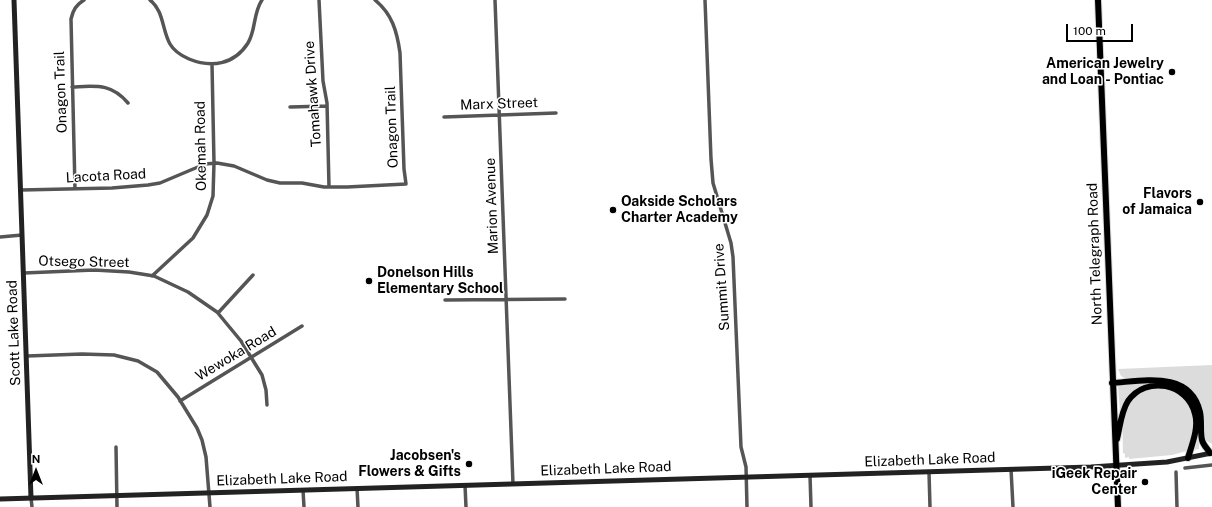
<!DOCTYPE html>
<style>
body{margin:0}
#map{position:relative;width:1212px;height:507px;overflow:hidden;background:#fff;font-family:"Public Sans",sans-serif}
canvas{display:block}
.north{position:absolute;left:16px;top:451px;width:40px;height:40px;-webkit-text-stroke:3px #fff;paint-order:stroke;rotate:0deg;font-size:11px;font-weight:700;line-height:16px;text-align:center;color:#000}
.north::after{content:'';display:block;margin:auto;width:14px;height:18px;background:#000;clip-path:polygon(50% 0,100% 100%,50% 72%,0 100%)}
.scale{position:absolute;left:1066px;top:24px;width:67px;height:18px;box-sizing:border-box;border:2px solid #000;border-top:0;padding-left:5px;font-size:12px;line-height:14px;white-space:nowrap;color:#000;-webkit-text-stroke:3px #fff;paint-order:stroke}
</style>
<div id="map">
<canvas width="1212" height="507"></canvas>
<div class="north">N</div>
<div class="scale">100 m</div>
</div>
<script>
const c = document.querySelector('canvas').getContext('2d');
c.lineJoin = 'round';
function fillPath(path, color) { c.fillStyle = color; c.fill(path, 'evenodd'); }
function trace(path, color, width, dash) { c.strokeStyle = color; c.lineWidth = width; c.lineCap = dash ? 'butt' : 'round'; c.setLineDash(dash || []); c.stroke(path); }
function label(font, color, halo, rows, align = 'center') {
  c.font = font + ' "Public Sans",sans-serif'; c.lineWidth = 3; c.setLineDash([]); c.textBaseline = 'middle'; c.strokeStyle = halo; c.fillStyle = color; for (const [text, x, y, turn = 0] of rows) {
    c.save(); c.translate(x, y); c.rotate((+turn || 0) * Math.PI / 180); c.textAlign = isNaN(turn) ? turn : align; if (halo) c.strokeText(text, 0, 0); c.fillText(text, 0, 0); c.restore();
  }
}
const green = new Path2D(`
 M 1212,365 L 1212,444 L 1205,440 L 1183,385 L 1126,379 L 1121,376 L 1118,369 Z
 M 1161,382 L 1185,392 L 1199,419 L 1199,449 L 1193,450 L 1198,421 L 1180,390 L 1146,385 L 1120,413 L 1118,385 Z
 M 1155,387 C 1160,388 1166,388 1170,389 C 1184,395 1194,408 1194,423 C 1194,433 1190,442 1187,451 L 1172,455 L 1129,459 L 1129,457 L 1125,458 L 1125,454 L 1123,453 C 1123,432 1119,402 1143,391 C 1146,389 1151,388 1155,387 Z`);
const street = new Path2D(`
 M 150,0 C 164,11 162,30 170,44 C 174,51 182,56 189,59 C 211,68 234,65 248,43 C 256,30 253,13 262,0
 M 319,0 L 323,81 L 327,103 L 329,187
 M 495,0 L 513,484
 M 705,0 L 711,159 L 713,183 L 731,243 L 733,257 L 741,447 L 746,467 L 747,507
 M 72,87 C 96,86 111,83 128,103
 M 290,107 L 327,106
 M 444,117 L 556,113
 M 75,189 L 71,19 C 73,10 76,5 84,0
 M 21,190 L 112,188 L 148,185 L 160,183 L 205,164 L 217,163 L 234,166 L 267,180 L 280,183 L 302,183 L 324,187 L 347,187 L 406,184 L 404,169 L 400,53 C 397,31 392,14 375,0
 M 0,237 L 22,235
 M 24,273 L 94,270 L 129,272 L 154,276 L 188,292 L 217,312 L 241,341 L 262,375 L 266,390 L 267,405
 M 152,276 L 193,238 L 207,215 L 213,196 L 214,163 L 212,64
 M 445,300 L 565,299
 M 218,313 L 253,275
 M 27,356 L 82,354 L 114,355 L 138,361 L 157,372 L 178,397 L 197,428 L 202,440 L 206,457 L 210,507
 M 180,401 L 302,326
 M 116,447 L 117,507
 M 1185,468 L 1212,465
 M 1011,469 L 1013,507
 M 929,472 L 930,507
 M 1176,472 L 1177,507
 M 810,475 L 811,507
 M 465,485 L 466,507
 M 357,488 L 358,507
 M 303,490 L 304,507
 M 31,498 L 32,507`);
const secondary = new Path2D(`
 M 14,0 L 31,498
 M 0,499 L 1091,467 L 1167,462 L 1212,453`);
const primary = new Path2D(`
 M 1098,0 L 1118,507
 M 1112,383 C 1143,381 1190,370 1200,412 C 1202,421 1200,431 1202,440 C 1203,445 1208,449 1210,453
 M 1117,439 C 1120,427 1121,412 1128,401 C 1146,375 1188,383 1195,414 C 1199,428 1192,444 1188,458`);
const markers = [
 [1172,72,4,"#000"],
 [1200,202,4,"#000"],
 [613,210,4,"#000"],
 [369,281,4,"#000"],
 [469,464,4,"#000"],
 [1145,482,4,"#000"]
];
const poiNames = [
 ["American Jewelry",1164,64],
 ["and Loan - Pontiac",1164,80],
 ["Flavors",1192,194],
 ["of Jamaica",1192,210],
 ["Oakside Scholars",621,202,"left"],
 ["Charter Academy",621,218,"left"],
 ["Donelson Hills",377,273,"left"],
 ["Elementary School",377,289,"left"],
 ["Jacobsen's",461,456],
 ["Flowers & Gifts",461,472],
 ["iGeek Repair",1137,474],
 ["Center",1137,490]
];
const streetNames = [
 ["Onagon Trail",61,92,-92],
 ["Tomahawk Drive",313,94,-94],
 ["Marx Street",499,104,-2],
 ["Onagon Trail",392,127,-92],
 ["Okemah Road",201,146,-91],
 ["Lacota Road",106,176,-3],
 ["Marion Avenue",492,206,-92],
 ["North Telegraph Road",1095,254,-92],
 ["Otsego Street",84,262,1],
 ["Summit Drive",722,287,-94],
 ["Scott Lake Road",14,333,-92],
 ["Wewoka Road",236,354,-31],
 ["Elizabeth Lake Road",930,460,-2],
 ["Elizabeth Lake Road",606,469,-2],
 ["Elizabeth Lake Road",282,479,-2]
];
fillPath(green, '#dcdcdc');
trace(primary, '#dbdbdb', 8);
trace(street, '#555', 3.5);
trace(secondary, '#222', 5);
trace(primary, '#000', 6);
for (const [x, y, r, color] of markers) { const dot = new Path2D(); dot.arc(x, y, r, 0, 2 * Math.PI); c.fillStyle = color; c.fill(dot); trace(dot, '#fff', 1.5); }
label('bold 14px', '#000', '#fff', poiNames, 'right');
label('14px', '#000', '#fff', streetNames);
</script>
